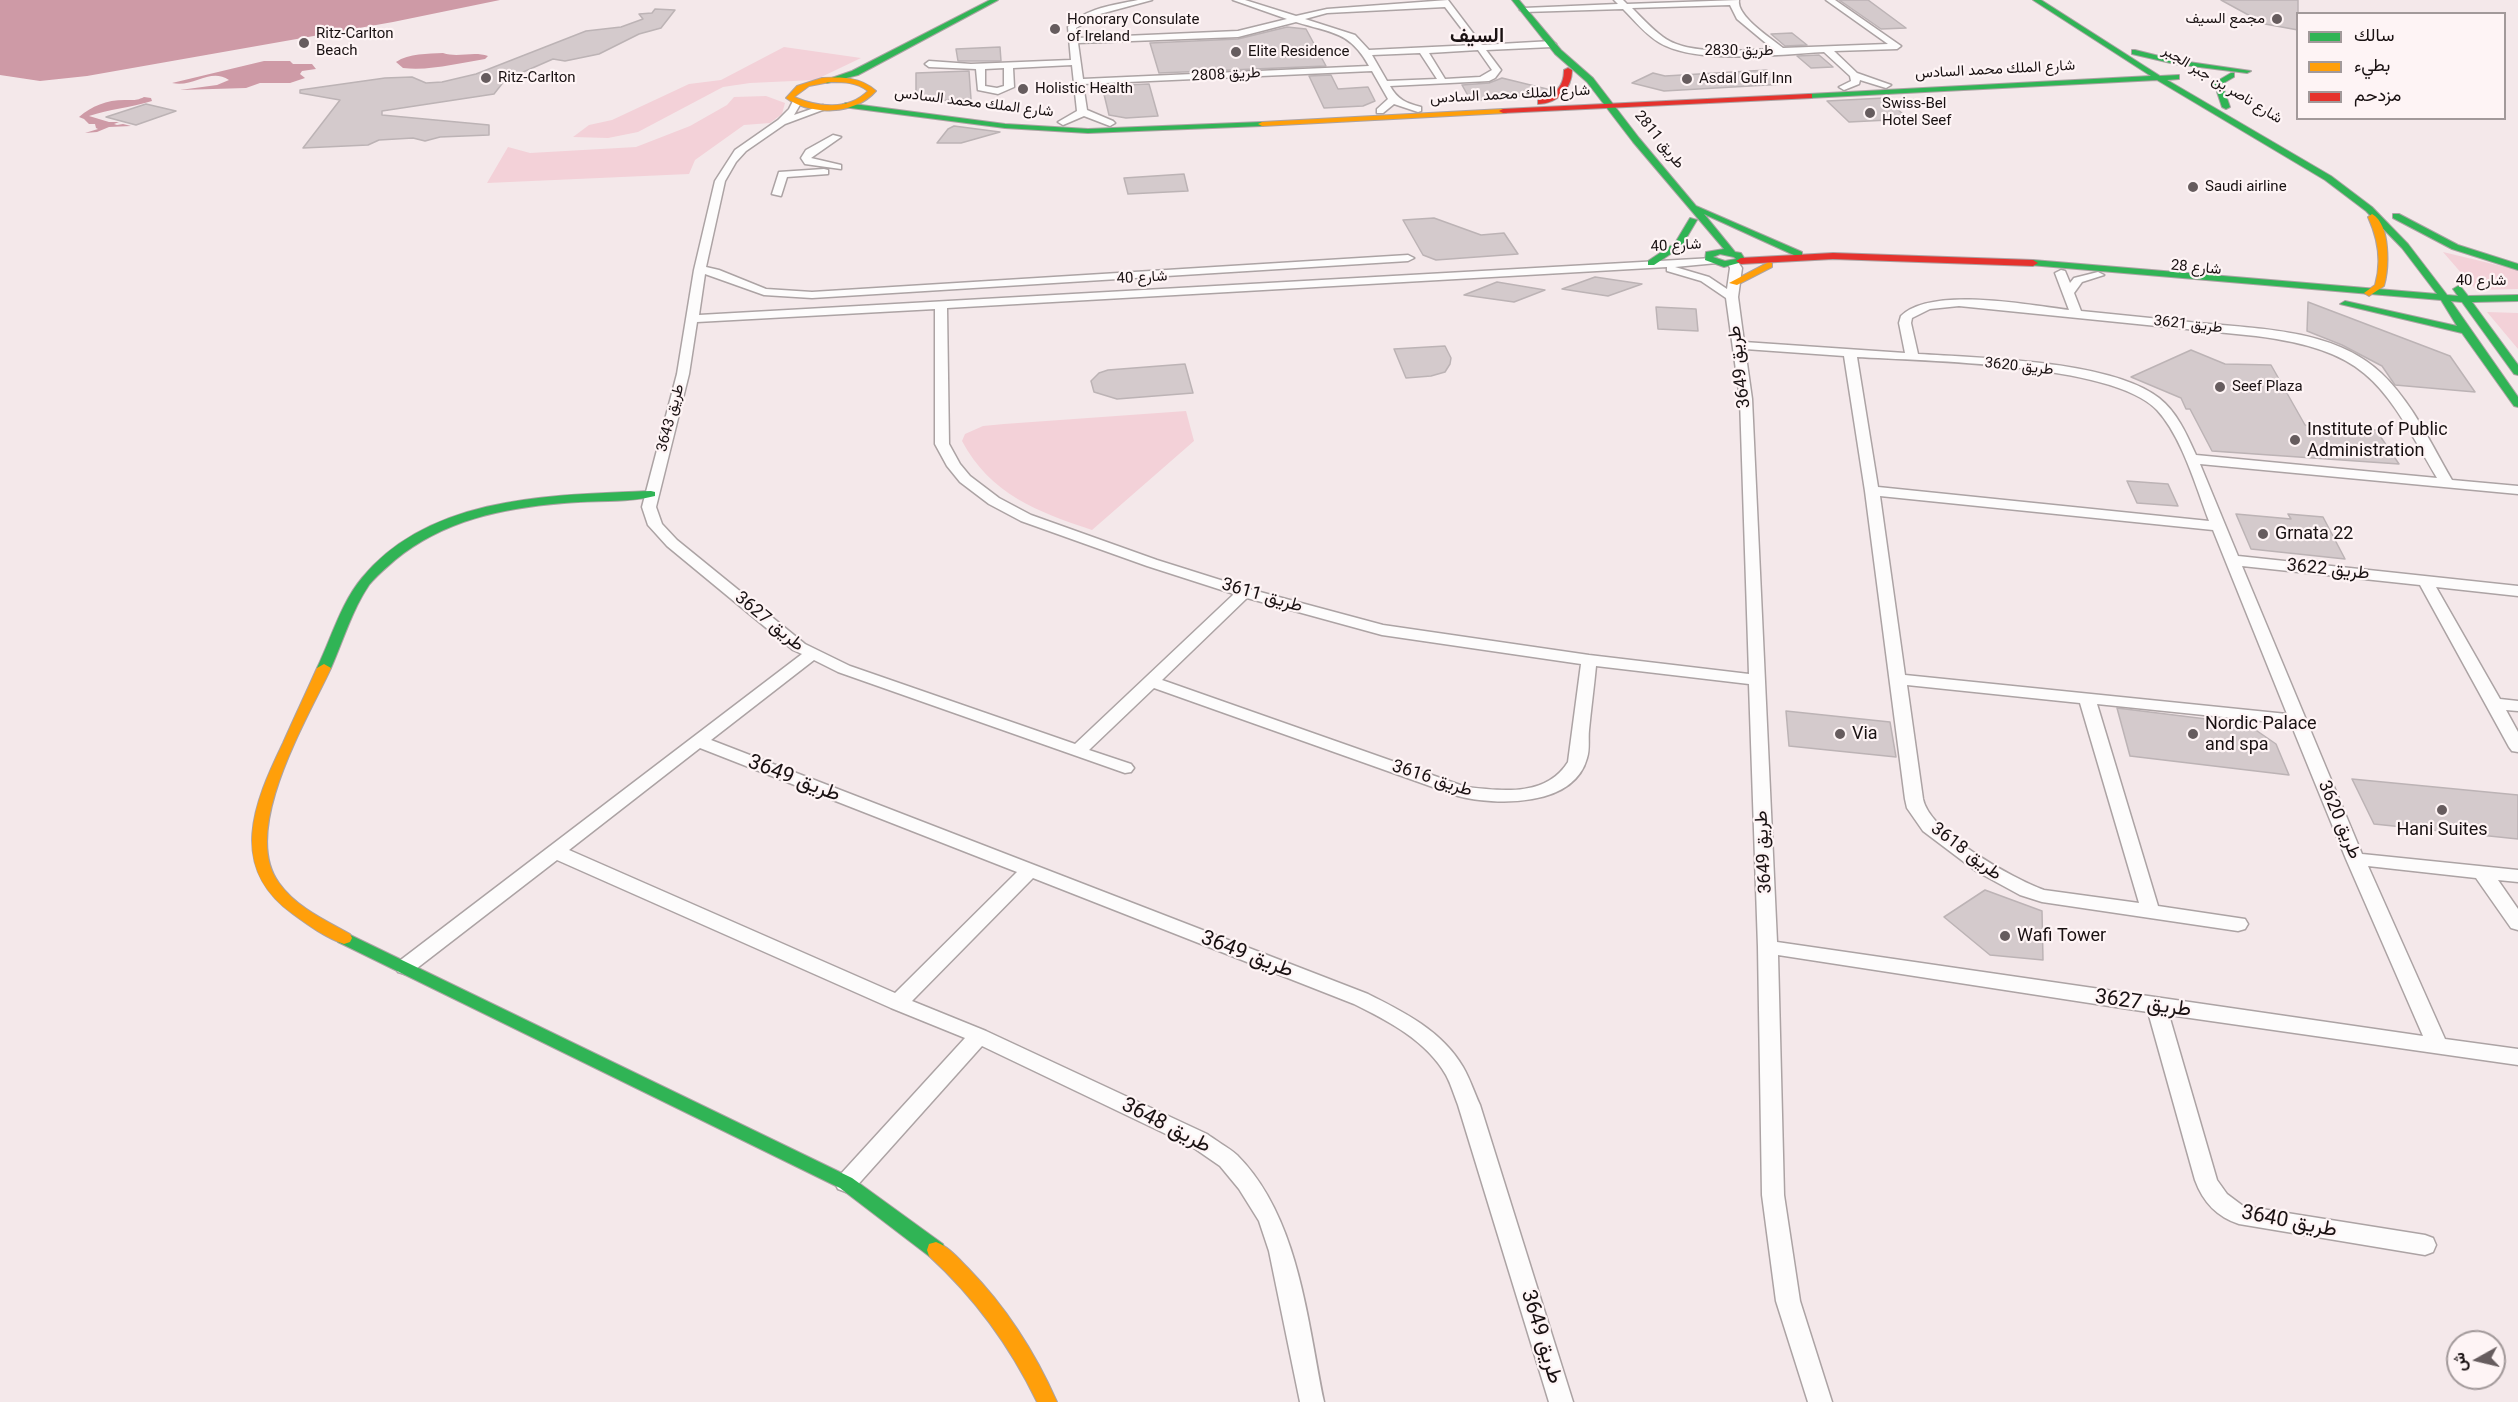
<!DOCTYPE html>
<meta charset="utf-8">
<style>
body{margin:0}
#map{position:relative;width:2518px;height:1402px;overflow:hidden;background:#f4e8ea;font-family:Roboto,Vazirmatn,sans-serif}
canvas{display:block}
.legend{position:absolute;left:2296px;top:12px;width:210px;height:108px;box-sizing:border-box;background:#fef4f5;border:2px solid #a2999a;margin:0;padding:8px 10px;list-style:none;font-size:18px;color:#191112}
.legend li{display:flex;align-items:center;gap:12px;height:30px}
.legend b{width:30px;border:2px solid #a2999a}
.north{position:absolute;left:2446px;top:1330px;width:60px;height:60px;box-sizing:border-box;background:#fef4f5;border:2px solid #a2999a;border-radius:50%;rotate:262deg;font-size:16px;font-weight:700;line-height:24px;text-align:center;color:#191112}
.north::after{content:'';display:block;margin:auto;width:21px;height:27px;background:#665c5e;clip-path:polygon(50% 0,100% 100%,50% 72%,0 100%)}
</style>
<div id="map">
<canvas width="2518" height="1402"></canvas>
<ul class="legend">
<li><b style="height:8px;background:#30b455"></b>سالك</li>
<li><b style="height:8px;background:#ff9f0a"></b>بطيء</li>
<li><b style="height:8px;background:#e5322d"></b>مزدحم</li>
</ul>
<div class="north">ش</div>
</div>
<script>
const c = document.querySelector('canvas').getContext('2d');
c.lineJoin = 'round';
function fillPath(path, color) { c.fillStyle = color; c.fill(path, 'evenodd'); }
function trace(path, color, width, dash) { c.strokeStyle = color; c.lineWidth = width; c.lineCap = dash ? 'butt' : 'round'; c.setLineDash(dash || []); c.stroke(path); }
function label(font, color, halo, rows, align = 'center') {
  c.font = font + ' Roboto,Vazirmatn,sans-serif'; c.lineWidth = 4.5; c.setLineDash([]); c.textBaseline = 'middle'; c.strokeStyle = halo; c.fillStyle = color; for (const [text, x, y, turn = 0] of rows) {
    c.save(); c.translate(x, y); c.rotate((+turn || 0) * Math.PI / 180); c.textAlign = isNaN(turn) ? turn : align; if (halo) c.strokeText(text, 0, 0); c.fillText(text, 0, 0); c.restore();
  }
}
const green = new Path2D(`
 M 784,47 L 861,58 L 815,80 L 750,83 L 723,87 L 638,132 L 608,138 L 573,137 L 589,125 L 612,120 L 689,84 L 721,80 Z
 M 766,96 L 785,103 L 782,114 L 770,123 L 744,125 L 695,160 L 689,174 L 487,183 L 508,147 L 530,153 L 636,147 L 690,126 L 727,105 L 734,97 Z
 M 2443,252 L 2518,270 L 2518,289 L 2476,290 Z
 M 2487,312 L 2518,313 L 2518,349 Z
 M 1186,411 L 1194,441 L 1092,530 C 1038,512 990,494 962,441 L 965,434 L 983,426 L 1004,424 Z`);
const water = new Path2D(`
 M 0,0 L 500,0 L 393,22 L 87,76 L 40,81 L 0,75 Z
 M 443,53 C 458,58 473,51 488,56 L 485,59 C 459,63 431,71 403,68 L 396,62 C 409,53 428,54 443,53 Z
 M 264,61 L 290,61 L 293,64 L 312,64 L 316,69 L 302,71 L 300,74 L 305,78 L 290,83 L 260,83 L 246,88 L 180,90 L 217,85 L 229,80 C 210,67 194,88 172,83 Z
 M 144,97 L 151,98 L 152,101 C 130,108 109,109 89,116 L 109,122 L 119,122 L 114,124 L 117,125 L 123,124 L 131,126 L 109,127 L 97,132 L 85,133 L 98,129 L 96,128 L 95,124 L 89,124 L 84,119 L 79,117 C 92,106 106,100 125,100 C 133,100 136,101 144,97 Z`);
const building = new Path2D(`
 M 1839,0 L 1868,0 L 1906,28 L 1881,29 Z
 M 2221,0 L 2298,0 L 2298,30 L 2265,24 Z
 M 655,9 L 675,10 L 661,28 L 639,34 L 599,54 L 565,61 L 553,59 L 505,80 L 494,94 L 382,111 L 382,115 L 489,125 L 489,135 L 440,137 L 425,141 L 413,138 L 379,140 L 368,145 L 303,148 L 340,100 L 300,93 L 300,90 L 385,78 L 412,77 L 426,83 L 442,82 L 476,74 L 586,31 L 621,27 L 643,19 L 639,14 L 652,13 Z
 M 1287,27 L 1306,29 L 1326,66 L 1159,73 L 1150,43 L 1238,39 Z
 M 1792,33 L 1807,45 L 1785,46 L 1771,34 Z
 M 1000,47 L 1001,61 L 958,61 L 956,49 Z
 M 1819,55 L 1833,67 L 1811,68 L 1797,56 Z
 M 1767,70 L 1785,84 L 1664,91 L 1632,83 L 1653,73 L 1665,76 Z
 M 969,71 L 971,99 L 930,101 L 916,96 L 916,73 Z
 M 1331,75 L 1338,89 L 1368,87 L 1375,101 L 1363,106 L 1324,108 L 1309,76 Z
 M 1502,78 L 1551,90 L 1547,92 L 1500,99 L 1471,101 L 1462,85 L 1489,83 Z
 M 1149,84 L 1158,116 L 1126,118 L 1109,115 L 1102,86 Z
 M 1884,98 L 1909,119 L 1849,122 L 1827,101 Z
 M 146,104 L 176,111 L 136,125 L 106,117 Z
 M 954,126 L 1000,132 L 961,143 L 937,143 L 948,129 Z
 M 1184,174 L 1188,191 L 1128,194 L 1124,178 Z
 M 1434,218 L 1481,235 L 1504,233 L 1518,254 L 1436,260 L 1423,255 L 1403,220 Z
 M 1595,277 L 1642,284 L 1608,296 L 1562,289 Z
 M 1497,282 L 1545,290 L 1514,302 L 1464,295 Z
 M 2308,302 L 2450,356 L 2475,392 L 2395,385 L 2382,366 L 2342,345 L 2307,331 Z
 M 1656,307 L 1696,309 L 1698,331 L 1658,329 Z
 M 1445,346 L 1451,358 L 1450,364 L 1445,372 L 1431,376 L 1406,378 L 1394,349 Z
 M 2191,350 L 2225,364 L 2271,365 L 2305,425 L 2376,430 L 2399,464 L 2212,451 L 2190,409 L 2186,409 L 2181,398 L 2131,377 Z
 M 1185,364 L 1193,393 L 1117,399 L 1094,392 L 1091,381 L 1099,373 L 1108,370 Z
 M 2127,481 L 2168,484 L 2178,506 L 2137,503 Z
 M 2236,514 L 2291,519 L 2288,514 L 2323,517 L 2345,559 L 2251,549 Z
 M 2117,708 L 2247,724 L 2276,744 L 2289,775 L 2130,756 Z
 M 1786,711 L 1890,722 L 1896,757 L 1789,746 Z
 M 2352,779 L 2518,795 L 2518,839 L 2374,824 Z
 M 1985,890 L 2042,911 L 2043,960 L 1990,955 L 1944,917 Z`);
const street = new Path2D(`
 M 1138,0 L 1152,0 L 1100,14 L 1076,28 L 1078,38 L 1238,31 L 1287,19 L 1233,0 L 1245,0 L 1296,16 L 1327,9 L 1448,0 L 1482,45 L 1552,41 L 1556,44 L 1552,47 L 1486,50 L 1501,70 L 1495,78 L 1489,81 L 1390,86 C 1398,100 1406,103 1421,107 L 1421,111 L 1418,112 L 1394,104 L 1383,113 L 1377,113 L 1377,109 L 1388,99 L 1372,71 L 1083,84 L 1087,110 L 1113,121 L 1115,123 L 1110,126 L 1084,116 L 1063,125 L 1058,122 L 1077,111 L 1072,65 L 1013,68 L 1014,87 L 998,94 L 978,90 L 976,69 L 929,67 L 925,64 L 929,61 L 971,64 L 1071,60 L 1068,27 C 1085,8 1114,5 1138,0 ZM 1445,7 L 1474,45 L 1369,50 L 1355,35 L 1305,19 L 1327,13 ZM 1296,22 C 1331,33 1350,31 1369,66 L 1083,79 L 1078,43 L 1238,37 ZM 1478,50 L 1492,70 L 1480,77 L 1445,79 L 1429,53 ZM 1420,53 L 1437,79 L 1387,81 L 1372,55 ZM 1004,68 L 1004,86 L 997,88 L 985,86 L 985,69 Z
 M 1614,0 L 1623,0 L 1627,4 L 1739,0 C 1736,16 1771,38 1783,48 L 1888,44 L 1826,0 L 1835,0 L 1901,46 L 1897,49 L 1834,51 L 1857,73 L 1891,85 L 1886,88 L 1860,80 L 1859,84 L 1844,90 L 1839,87 L 1851,81 L 1850,76 L 1824,52 C 1780,54 1698,65 1660,43 C 1646,35 1634,20 1623,9 L 1524,12 L 1520,10 L 1524,8 L 1618,4 ZM 1730,5 L 1737,19 L 1773,49 C 1742,50 1688,56 1663,37 C 1652,29 1642,18 1632,8 Z
 M 793,101 L 801,103 L 794,115 L 823,105 L 828,108 L 785,124 L 746,151 L 736,162 L 725,181 L 706,267 L 719,270 L 766,289 L 812,292 L 1408,255 L 1414,258 L 1408,261 L 812,298 L 764,295 L 705,274 L 699,315 L 1713,258 L 1717,259 L 1717,263 L 1675,267 L 1709,277 L 1727,289 L 1730,268 L 1728,264 L 1730,262 L 1738,262 L 1742,268 L 1738,297 L 1744,342 L 1905,353 L 1899,323 L 1901,316 C 1931,286 2029,305 2069,310 L 2055,273 L 2061,270 L 2065,271 L 2070,283 L 2074,278 L 2098,272 L 2104,275 L 2082,282 L 2074,293 L 2081,311 C 2121,315 2160,319 2199,323 C 2259,329 2335,329 2381,373 C 2412,402 2431,444 2452,480 L 2518,486 L 2518,494 L 2200,464 L 2238,556 L 2518,586 L 2518,596 L 2436,587 L 2500,699 L 2518,701 L 2518,711 L 2506,710 L 2518,732 L 2518,752 L 2512,751 L 2509,747 L 2420,585 L 2242,566 L 2362,854 L 2518,870 L 2518,882 L 2498,880 L 2518,909 L 2518,930 L 2511,928 L 2476,878 L 2368,866 L 2445,1039 L 2518,1049 L 2518,1065 L 2169,1015 L 2217,1180 L 2227,1194 L 2243,1206 L 2425,1235 L 2433,1238 L 2436,1245 L 2433,1252 L 2425,1255 L 2239,1224 C 2217,1217 2203,1202 2195,1180 L 2148,1012 L 1778,955 L 1784,1195 L 1800,1301 L 1832,1402 L 1808,1402 L 1776,1301 L 1762,1195 L 1758,947 L 1749,684 L 1596,666 C 1594,687 1591,709 1589,730 C 1588,739 1590,749 1587,758 C 1574,807 1497,806 1458,796 L 1154,688 L 1089,750 L 1131,764 L 1134,768 L 1131,772 L 1125,773 L 838,672 L 814,660 L 711,740 L 1368,994 C 1404,1012 1442,1031 1463,1067 C 1470,1079 1474,1092 1480,1105 L 1573,1402 L 1549,1402 L 1458,1105 C 1454,1095 1451,1084 1446,1075 C 1426,1040 1388,1021 1354,1004 L 1033,878 L 912,1001 L 986,1031 L 1207,1134 C 1216,1141 1228,1147 1237,1155 C 1299,1217 1307,1320 1324,1402 L 1300,1402 L 1269,1251 L 1259,1221 L 1239,1189 L 1220,1166 L 1191,1146 L 982,1046 L 854,1189 L 846,1192 L 838,1189 L 835,1183 L 838,1177 L 965,1038 L 891,1008 L 557,860 L 412,972 L 405,974 L 398,972 L 395,967 L 398,962 L 802,654 L 793,650 L 667,546 L 648,525 L 642,507 L 677,374 L 694,270 L 715,181 L 735,150 L 778,120 L 789,109 ZM 1667,267 L 1667,271 L 1701,281 L 1726,298 L 1740,399 L 1749,674 L 1589,655 L 1383,625 L 1249,589 L 1157,560 L 1031,515 L 999,498 L 970,476 L 960,464 L 949,444 L 947,308 ZM 1959,306 L 2256,336 C 2371,351 2383,385 2437,478 L 2196,455 C 2187,435 2177,412 2159,398 C 2111,360 1979,358 1918,354 L 1911,323 L 1912,318 L 1930,309 ZM 935,309 L 935,444 L 947,466 L 960,482 L 989,504 L 1021,521 L 1147,566 L 1234,594 L 1075,744 L 850,666 L 805,644 L 677,540 L 662,524 L 656,507 L 689,374 L 697,322 ZM 1745,349 L 1844,356 L 1865,491 L 1905,799 L 1907,808 L 1923,831 L 1976,871 L 2020,895 L 2042,902 L 2238,931 L 2245,929 L 2248,924 L 2245,919 L 2158,906 L 2097,704 L 2291,724 L 2346,859 L 2423,1036 L 1777,942 L 1752,399 ZM 1857,357 C 1923,361 2113,363 2157,410 C 2182,437 2196,487 2209,521 L 1878,487 ZM 1880,496 L 2213,530 L 2287,714 L 1905,675 ZM 1247,598 L 1382,635 L 1581,664 L 1568,762 C 1546,797 1503,791 1466,787 L 1162,680 ZM 1907,685 L 2080,703 L 2139,903 L 2044,890 C 2012,878 1930,833 1923,799 ZM 700,748 L 1017,872 L 895,993 L 569,850 Z
 M 833,135 L 841,137 L 811,158 L 841,165 L 841,169 L 805,164 L 801,158 L 806,150 Z
 M 824,169 L 828,170 L 828,174 L 787,177 L 781,196 L 772,194 L 779,172 Z`);
const fast = new Path2D(`
 M 990,0 L 998,0 L 858,75 L 827,83 L 823,81 L 852,71 Z
 M 1512,0 L 1519,0 L 1561,50 L 1593,78 L 1639,138 L 1696,206 L 1802,252 L 1802,256 L 1796,256 L 1704,214 L 1735,252 L 1741,253 L 1746,261 L 1724,267 L 1705,260 L 1706,252 L 1724,249 L 1633,142 L 1587,82 L 1555,54 ZM 1720,254 L 1734,257 L 1736,259 L 1725,261 L 1713,257 Z
 M 2033,0 L 2041,0 L 2160,76 L 2179,75 L 2179,79 L 2167,80 L 2331,176 L 2372,207 L 2408,244 L 2447,295 L 2458,296 L 2453,289 L 2458,286 L 2461,287 L 2468,296 L 2518,295 L 2518,301 L 2472,302 L 2518,365 L 2518,375 L 2514,374 L 2462,302 L 2451,301 L 2518,397 L 2518,407 L 2514,406 L 2462,333 L 2340,304 L 2345,301 L 2457,326 L 2441,300 L 2030,265 L 2028,263 L 2033,260 L 2437,294 L 2402,248 L 2366,211 L 2325,180 L 2157,80 L 1809,98 L 1805,96 L 1809,94 L 2151,76 Z
 M 2135,50 L 2175,60 L 2251,71 L 2247,73 L 2175,64 L 2132,54 L 2132,50 Z
 M 2231,73 L 2234,73 L 2234,77 L 2222,84 L 2230,107 L 2226,109 L 2222,107 L 2214,83 Z
 M 846,103 L 1005,124 L 1088,129 L 1262,122 L 1266,124 L 1262,126 L 1088,133 L 1005,128 L 843,107 L 842,105 Z
 M 2393,214 L 2399,214 L 2458,245 L 2518,264 L 2518,270 L 2452,249 L 2393,218 Z
 M 1690,218 L 1697,220 L 1681,247 L 1654,265 L 1648,265 L 1648,261 L 1675,243 Z
 M 651,491 L 655,492 L 655,496 C 628,503 593,500 564,503 C 503,508 444,520 395,560 C 386,568 376,576 369,585 C 352,610 343,641 331,668 L 324,672 L 317,668 C 331,639 341,603 362,578 C 430,495 553,495 651,491 Z
 M 344,932 L 852,1178 L 943,1244 L 945,1250 L 943,1256 L 936,1258 L 929,1256 L 840,1188 L 338,942 L 336,938 L 338,934 Z`);
const slow = new Path2D(`
 M 822,78 C 841,77 861,77 876,91 C 855,115 811,116 786,98 L 797,86 ZM 830,82 C 844,82 856,82 868,91 C 848,111 818,107 794,97 L 809,86 Z
 M 1503,109 L 1507,111 L 1506,113 L 1262,126 L 1258,124 L 1262,122 Z
 M 2372,214 C 2391,224 2389,269 2384,286 L 2369,296 L 2364,293 L 2375,285 C 2382,261 2378,239 2368,217 Z
 M 1769,262 L 1772,263 L 1772,267 L 1737,285 L 1729,283 Z
 M 324,664 L 331,668 C 307,720 240,830 279,883 C 296,907 325,920 350,934 L 352,938 L 350,942 L 344,944 C 326,938 308,925 293,914 C 227,867 254,803 283,743 C 294,718 306,693 317,668 Z
 M 936,1242 C 948,1246 959,1259 968,1268 C 1006,1307 1035,1352 1057,1402 L 1037,1402 C 1010,1346 975,1298 929,1256 L 927,1250 L 929,1244 Z`);
const jam = new Path2D(`
 M 1568,68 L 1572,70 C 1572,89 1557,104 1538,104 L 1538,100 C 1554,95 1564,88 1564,70 Z
 M 1809,94 L 1812,94 L 1812,98 L 1503,113 L 1499,111 L 1503,109 Z
 M 1833,253 L 2033,260 L 2038,263 L 2033,266 L 1833,259 L 1741,264 L 1736,261 L 1741,258 Z`);
const markers = [
 [2277,19,6,"#665c5e"],
 [1055,29,6,"#665c5e"],
 [304,43,6,"#665c5e"],
 [1236,52,6,"#665c5e"],
 [486,78,6,"#665c5e"],
 [1687,79,6,"#665c5e"],
 [1023,89,6,"#665c5e"],
 [1870,113,6,"#665c5e"],
 [2193,187,6,"#665c5e"],
 [2220,387,6,"#665c5e"],
 [2295,440,6,"#665c5e"],
 [2263,534,6,"#665c5e"],
 [1840,734,6,"#665c5e"],
 [2193,734,6,"#665c5e"],
 [2442,810,6,"#665c5e"],
 [2005,936,6,"#665c5e"]
];
const farPoinames = [
 ["مجمع السيف",2265,19,"right"],
 ["Honorary Consulate",1067,20],
 ["of Ireland",1067,37],
 ["Ritz-Carlton",316,34],
 ["Beach",316,51],
 ["Elite Residence",1248,52],
 ["Ritz-Carlton",498,78],
 ["Asdal Gulf Inn",1699,79],
 ["Holistic Health",1035,89],
 ["Swiss-Bel",1882,104],
 ["Hotel Seef",1882,121],
 ["Saudi airline",2205,187],
 ["Seef Plaza",2232,387]
];
const farStreetnames = [
 ["طريق 2830",1739,51],
 ["شارع الملك محمد السادس",1995,70,-3],
 ["طريق 2808",1226,75,-3],
 ["شارع ناصر بن جبر الجبر",2222,85,31],
 ["شارع الملك محمد السادس",1510,95,-3],
 ["شارع الملك محمد السادس",974,103,7],
 ["طريق 2811",1659,140,51],
 ["شارع 40",1676,246,-3],
 ["شارع 28",2196,268,5],
 ["شارع 40",1142,278,-3],
 ["شارع 40",2481,281],
 ["طريق 3621",2188,325,6],
 ["طريق 3620",2019,367,6],
 ["طريق 3643",671,418,-75]
];
const streetNames = [
 ["طريق 3649",1740,367,-97],
 ["طريق 3622",2328,570,6],
 ["طريق 3611",1262,596,16],
 ["طريق 3627",769,622,39],
 ["طريق 3616",1432,779,18],
 ["طريق 3620",2339,820,67],
 ["طريق 3649",1764,852,-93],
 ["طريق 3618",1966,852,37]
];
const poiNames = [
 ["Institute of Public",2307,430],
 ["Administration",2307,451],
 ["Grnata 22",2275,534],
 ["Nordic Palace",2205,724],
 ["and spa",2205,745],
 ["Via",1852,734],
 ["Hani Suites",2442,830,"center"],
 ["Wafi Tower",2017,936]
];
const farDistrictnames = [
 ["السيف",1477,37]
];
const nearStreetnames = [
 ["طريق 3649",794,779,21],
 ["طريق 3649",1247,955,21],
 ["طريق 3627",2143,1004,8],
 ["طريق 3648",1166,1126,27],
 ["طريق 3640",2289,1222,11],
 ["طريق 3649",1541,1337,73]
];
fillPath(green, '#f3d1d8');
fillPath(water, '#ce9aa6');
fillPath(building, '#d4cacc');
trace(building, '#bcb3b5', 1.5);
trace(street, '#aca3a4', 3);
trace(fast, '#aca3a4', 2);
trace(slow, '#aca3a4', 2);
trace(jam, '#aca3a4', 2);
fillPath(street, '#fdfcfc');
fillPath(fast, '#30b455');
fillPath(slow, '#ff9f0a');
fillPath(jam, '#e5322d');
for (const [x, y, r, color] of markers) { const dot = new Path2D(); dot.arc(x, y, r, 0, 2 * Math.PI); c.fillStyle = color; c.fill(dot); trace(dot, '#fef4f5', 2); }
label('15px', '#191112', '#fef4f5', farPoinames, 'left');
label('15px', '#191112', '#fef4f5', farStreetnames);
label('18px', '#191112', '#fef4f5', streetNames);
label('18px', '#191112', '#fef4f5', poiNames, 'left');
label('bold 20px', '#191112', '#fef4f5', farDistrictnames);
label('21px', '#191112', '#fef4f5', nearStreetnames);
</script>
